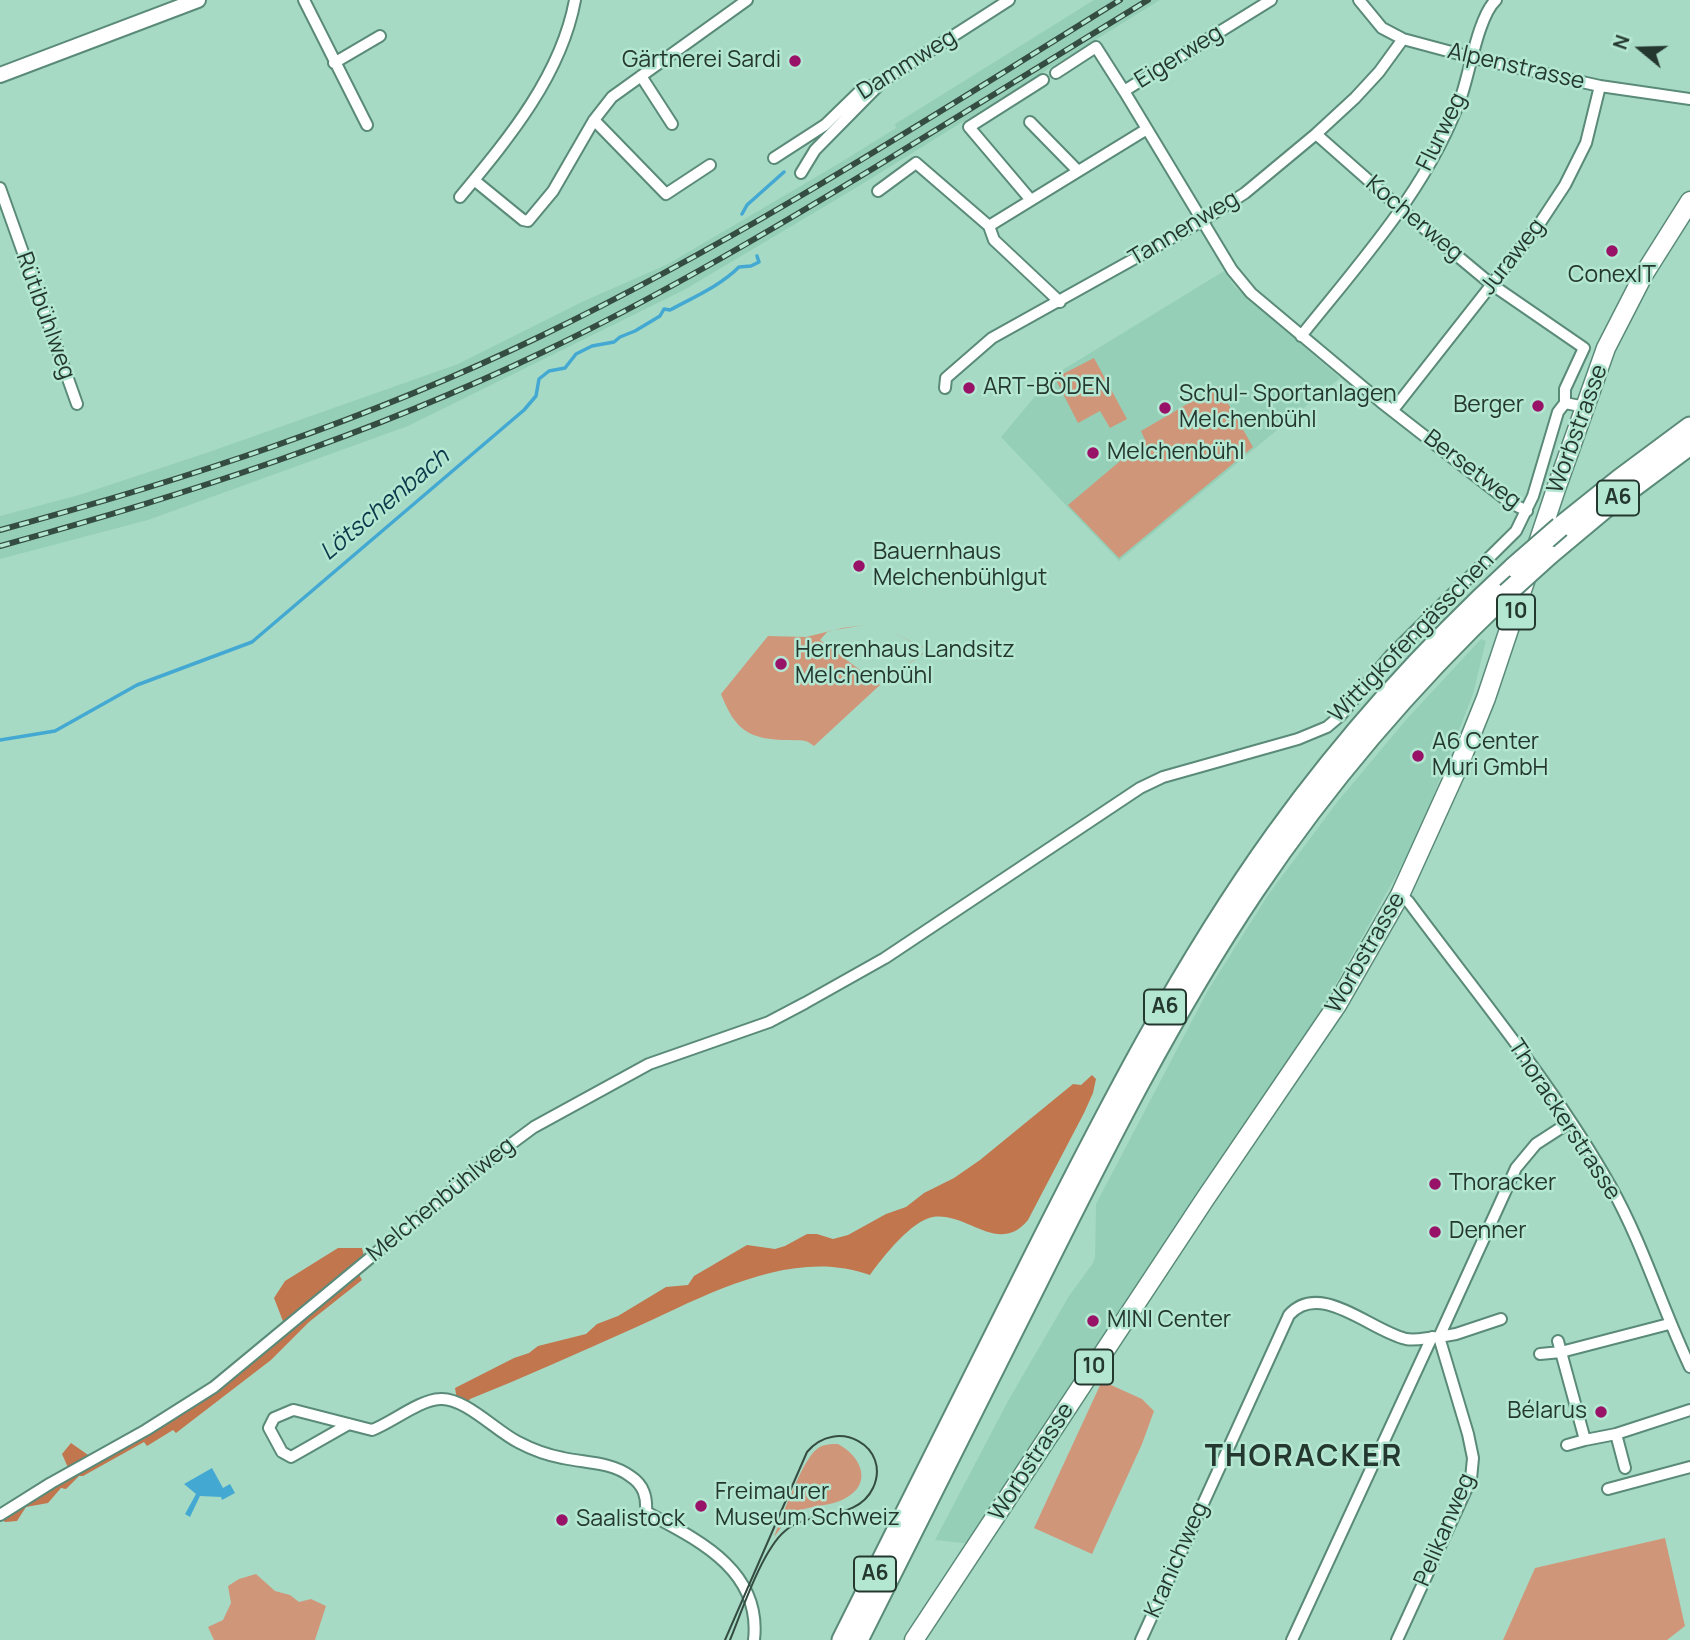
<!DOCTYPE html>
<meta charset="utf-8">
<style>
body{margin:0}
#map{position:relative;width:1690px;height:1640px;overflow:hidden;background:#a7dac5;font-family:Manrope,sans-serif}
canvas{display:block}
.north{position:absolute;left:1606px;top:14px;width:70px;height:70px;-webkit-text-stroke:5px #b4e7d2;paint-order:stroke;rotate:289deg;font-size:19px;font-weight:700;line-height:28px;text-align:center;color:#243830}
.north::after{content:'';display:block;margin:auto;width:24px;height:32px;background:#243830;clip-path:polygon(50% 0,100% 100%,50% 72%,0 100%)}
</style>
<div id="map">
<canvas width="1690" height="1640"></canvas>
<div class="north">N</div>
</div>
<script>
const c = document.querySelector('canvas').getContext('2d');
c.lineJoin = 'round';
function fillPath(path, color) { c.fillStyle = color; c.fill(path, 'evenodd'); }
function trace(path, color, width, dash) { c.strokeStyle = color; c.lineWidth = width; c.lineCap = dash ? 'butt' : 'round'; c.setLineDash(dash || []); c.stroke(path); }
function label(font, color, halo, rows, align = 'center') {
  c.font = font + ' Manrope,sans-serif'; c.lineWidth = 5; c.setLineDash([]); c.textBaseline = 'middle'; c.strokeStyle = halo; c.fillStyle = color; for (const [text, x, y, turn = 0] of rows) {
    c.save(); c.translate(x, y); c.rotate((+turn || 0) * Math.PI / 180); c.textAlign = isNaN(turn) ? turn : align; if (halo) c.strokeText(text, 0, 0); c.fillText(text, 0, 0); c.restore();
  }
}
const built = new Path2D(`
 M 1094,0 L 1160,0 L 854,189 L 684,290 L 408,426 L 148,520 L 0,559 L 0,516 L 79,495 L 209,452 L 458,364 L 584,301 L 668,264 L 838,164 L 896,128 L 895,124 Z
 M 1224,271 L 1235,287 L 1340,378 L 1119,561 L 1001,437 L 1051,377 Z
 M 1481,639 L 1486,641 L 1473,694 L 1431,802 L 1402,865 L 1314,1023 L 973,1544 L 935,1540 L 1008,1401 L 1069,1296 L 1093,1263 L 1095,1257 L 1096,1204 L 1207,992 L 1268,895 L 1338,801 L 1405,721 Z`);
const green = new Path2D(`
 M 1094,358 L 1127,419 L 1110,428 L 1100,411 L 1078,423 L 1055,378 Z
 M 1218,386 L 1253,447 L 1119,558 L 1068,505 L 1145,440 L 1141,431 Z
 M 865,625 L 887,629 L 928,650 L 880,685 L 814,746 C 804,738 802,741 789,740 C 749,740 735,730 721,694 L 768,636 L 806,637 L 842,628 ZM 865,625 L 887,629 L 927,650 L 880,685 L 820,640 L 828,631 Z
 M 1102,1381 L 1142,1399 L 1154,1411 L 1142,1444 L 1092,1554 L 1034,1528 Z
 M 838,1444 C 861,1456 874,1484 844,1499 C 831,1506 815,1505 801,1510 C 789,1515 781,1528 774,1537 C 782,1517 802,1460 817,1449 C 823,1444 831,1444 838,1444 Z
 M 1665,1538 L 1685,1626 L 1667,1640 L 1503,1640 L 1535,1568 Z
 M 256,1574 L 275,1591 L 290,1595 L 299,1602 L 311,1599 L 326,1606 L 315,1640 L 214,1640 L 208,1627 L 223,1620 L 231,1603 L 228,1586 L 239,1579 Z`);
const forest = new Path2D(`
 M 1092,1075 L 1096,1079 L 1093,1093 L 1084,1113 L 1028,1220 C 998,1256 968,1212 933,1217 C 912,1220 882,1258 870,1275 C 791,1246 703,1297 632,1329 C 578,1353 525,1377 470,1399 L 465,1406 L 457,1400 L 455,1388 L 514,1358 L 529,1353 L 538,1346 L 586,1334 L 597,1324 L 618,1316 L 666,1287 L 688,1285 L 694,1276 L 747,1245 L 775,1249 L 785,1246 L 807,1234 L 817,1234 L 833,1239 L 848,1235 L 886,1214 L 906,1207 L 924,1193 L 954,1178 L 980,1160 L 1073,1084 L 1081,1085 Z
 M 338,1248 L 362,1248 L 364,1256 L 355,1267 L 362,1280 L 309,1322 L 271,1360 L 176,1433 L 173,1430 L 147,1446 L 144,1442 L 83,1476 L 79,1476 L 66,1489 L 61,1488 L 48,1503 L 26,1507 L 17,1521 L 5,1522 L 0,1517 L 70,1472 L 62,1454 L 71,1443 L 91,1457 L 146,1431 L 286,1329 L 274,1298 L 285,1281 Z`);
const water = new Path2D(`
 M 212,1468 L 223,1488 L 230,1484 L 235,1493 L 222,1500 L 221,1497 L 200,1496 L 190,1517 L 185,1514 L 196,1494 L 184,1484 Z`);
const stream = new Path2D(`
 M 742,214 L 747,205 L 784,172
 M 0,740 L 55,731 L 137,685 L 252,642 L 524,410 L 536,396 L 539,379 L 549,371 L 565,368 L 576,354 L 592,346 L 614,342 L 620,337 L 635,331 L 660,316 L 664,309 L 670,310 C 694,297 720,286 739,267 L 751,266 L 759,262 L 757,256`);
const minor = new Path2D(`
 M 304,0 L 367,125
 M 1359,0 L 1382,28 L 1403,39 L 1474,58 L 1600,86 L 1690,99
 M 334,63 L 380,36
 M 1056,73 L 1096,47 L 1124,91
 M 641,76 L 672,124
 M 594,120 L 666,194 L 710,165
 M 1030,122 L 1077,170
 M 1147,129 L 1232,270 L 1251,293 L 1381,402 L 1509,502 L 1527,511
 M 1316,134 L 1401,209 L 1491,284 L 1584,348 L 1565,389 L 1565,403
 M 774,158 L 825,125 L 860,91 L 883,81 L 1009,0
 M 801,173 L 815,150 L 878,86
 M 474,180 L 523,220 L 528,221 L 553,191 L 594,120 L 612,97 L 747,0
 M 0,188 L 77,404
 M 878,191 L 916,163 L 989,226 L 994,240 L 1060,302
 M 460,197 C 508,139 561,76 575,0
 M 1030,199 L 969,127 L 1043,80
 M 989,226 L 1147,129 L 1124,91 L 1271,0
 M 1301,336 C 1361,261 1430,186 1462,94 C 1470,70 1479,15 1496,0
 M 945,388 L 946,378 L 992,338 L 1202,221 L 1245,193 L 1316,134 L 1355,98 L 1379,72 L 1403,39
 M 1393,410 L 1540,223 L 1565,185 L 1586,143 L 1600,86
 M 1400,895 L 1408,901 C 1476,993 1555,1087 1611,1187 C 1643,1244 1662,1308 1690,1367
 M 1669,1324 L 1561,1352 L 1585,1440 L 1616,1434 L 1690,1410
 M 1540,1354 L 1561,1352 L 1558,1341
 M 349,1424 L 291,1457 L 282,1452 L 269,1428 L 274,1418 L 293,1410 L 294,1410 L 372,1430 C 393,1422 419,1400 440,1399 C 464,1397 496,1431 518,1442 C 533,1450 547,1455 563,1458 C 586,1463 611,1462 630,1476 C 644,1485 647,1497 646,1512 C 698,1540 762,1570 754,1640
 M 1616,1434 L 1625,1468
 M 1567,1445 L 1585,1440
 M 1608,1489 L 1690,1467
 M 0,1515 L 51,1483 L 146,1430 L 214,1387 L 480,1167 L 534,1127 L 649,1064 L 769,1022 L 805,1003 L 885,958 L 1140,788 L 1163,777 L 1298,739 L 1327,727 L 1340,716 L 1391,655 L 1516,531 L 1533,496 L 1558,412 L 1565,403 L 1585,407
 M 1141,1640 L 1289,1315 C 1320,1280 1371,1331 1406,1339 C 1417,1341 1429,1337 1439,1337 L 1516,1168 L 1536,1144 L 1570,1122
 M 1292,1640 L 1432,1337
 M 1397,1640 L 1471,1479 L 1473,1458 L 1468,1434 L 1439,1337 L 1456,1334 L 1501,1319`);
const tertiary = new Path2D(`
 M 0,75 L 198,0`);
const primary = new Path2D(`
 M 914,1640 L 1205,1199 L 1337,1005 L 1400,895 L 1459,765 L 1486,698 L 1556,489 L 1606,348 L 1644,274 L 1690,201`);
const motorway = new Path2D(`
 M 1560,527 L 1620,479 L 1690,427
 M 1549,555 L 1604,509 L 1690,445
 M 842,1640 C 906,1512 970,1384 1034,1256 C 1107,1111 1181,966 1276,834 C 1346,737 1426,648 1514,567
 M 858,1640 C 916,1525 974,1410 1031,1295 C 1100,1157 1168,1019 1254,891 C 1327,782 1412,683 1507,593`);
const tram = new Path2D(`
 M 725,1640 L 807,1452 C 837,1416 892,1447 873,1488 C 857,1522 810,1509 785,1531 C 762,1550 742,1611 730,1640`);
const rail = new Path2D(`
 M 0,530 C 185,480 368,420 541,336 C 742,239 931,117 1120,0
 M 0,546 C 186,495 369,435 543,352 C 656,298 763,235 869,171 C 962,114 1055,57 1148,0`);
const motorwayBridge = new Path2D(`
 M 1514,567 L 1560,527
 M 1507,593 L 1549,555`);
const markers = [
 [795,61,7,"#981368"],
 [1612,251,7,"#981368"],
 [969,388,7,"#981368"],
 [1538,406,7,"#981368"],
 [1165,408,7,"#981368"],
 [1093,453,7,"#981368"],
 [859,566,7,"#981368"],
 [781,664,7,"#981368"],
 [1418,756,7,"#981368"],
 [1435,1184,7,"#981368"],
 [1435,1232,7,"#981368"],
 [1093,1321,7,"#981368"],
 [1601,1412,7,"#981368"],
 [701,1506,7,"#981368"],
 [562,1520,7,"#981368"]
];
const shields = [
 [1618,498,42],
 [1516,612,38],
 [1165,1007,42],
 [1094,1367,38],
 [875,1574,42]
];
const shieldNames = [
 ["A6",1618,498],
 ["10",1516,612],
 ["A6",1165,1007],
 ["10",1094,1367],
 ["A6",875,1574]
];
const streetNames = [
 ["Eigerweg",1179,57,-32],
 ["Dammweg",907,65,-32],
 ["Alpenstrasse",1516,67,13],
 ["Flurweg",1442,132,-64],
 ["Kocherweg",1414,219,40],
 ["Tannenweg",1184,229,-31],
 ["Juraweg",1513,257,-52],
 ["Rütibühlweg",45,316,70],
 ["Worbstrasse",1578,429,-70],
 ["Bersetweg",1472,470,37],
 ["Wittigkofengässchen",1412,638,-46],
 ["Worbstrasse",1366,953,-60],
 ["Thorackerstrasse",1564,1120,57],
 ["Melchenbühlweg",441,1200,-39],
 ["Worbstrasse",1032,1462,-57],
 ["Pelikanweg",1445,1530,-67],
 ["Kranichweg",1177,1560,-66]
];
const poiNames = [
 ["Gärtnerei Sardi",781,61,"right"],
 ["ConexIT",1612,276,"center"],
 ["ART-BÖDEN",983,388],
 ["Schul- Sportanlagen",1179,395],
 ["Melchenbühl",1179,421],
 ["Berger",1524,406,"right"],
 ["Melchenbühl",1107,453],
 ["Bauernhaus",873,553],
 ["Melchenbühlgut",873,579],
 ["Herrenhaus Landsitz",795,651],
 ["Melchenbühl",795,677],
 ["A6 Center",1432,743],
 ["Muri GmbH",1432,769],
 ["Thoracker",1449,1184],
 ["Denner",1449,1232],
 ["MINI Center",1107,1321],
 ["Bélarus",1587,1412,"right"],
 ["Freimaurer",715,1493],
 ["Museum Schweiz",715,1519],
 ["Saalistock",576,1520]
];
const waterNames = [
 ["Lötschenbach",385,505,-40]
];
const districtNames = [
 ["THORACKER",1304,1458]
];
fillPath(built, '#95cfb7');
fillPath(green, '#d09679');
fillPath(forest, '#c1764e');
fillPath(water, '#44a9d2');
trace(stream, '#44a9d2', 3.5);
trace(minor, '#5a8a78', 14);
trace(tertiary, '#5a8a78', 18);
trace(primary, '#5a8a78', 21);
trace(motorway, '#5a8a78', 23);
trace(minor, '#fff', 10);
trace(tertiary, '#fff', 14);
trace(primary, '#fff', 18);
trace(motorway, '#fff', 19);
trace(tram, '#344c42', 2);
trace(rail, '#344c42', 6);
trace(rail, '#b4e7d2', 3.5, [10]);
trace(motorwayBridge, '#5a8a78', 23, []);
trace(motorwayBridge, '#fff', 19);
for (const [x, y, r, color] of markers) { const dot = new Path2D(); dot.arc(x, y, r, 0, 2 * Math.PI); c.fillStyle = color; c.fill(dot); trace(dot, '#b4e7d2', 2.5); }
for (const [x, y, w] of shields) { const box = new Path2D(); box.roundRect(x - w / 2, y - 17.5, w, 35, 5); c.fillStyle = '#b4e7d2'; c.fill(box); trace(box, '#243830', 2); }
label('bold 21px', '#243830', null, shieldNames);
label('23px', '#243830', '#b4e7d2', streetNames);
label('23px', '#243830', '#b4e7d2', poiNames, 'left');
label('italic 24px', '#0c394a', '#b4e7d2', waterNames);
c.letterSpacing = '2px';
label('bold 30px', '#243830', '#b4e7d2', districtNames);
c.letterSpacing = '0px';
</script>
